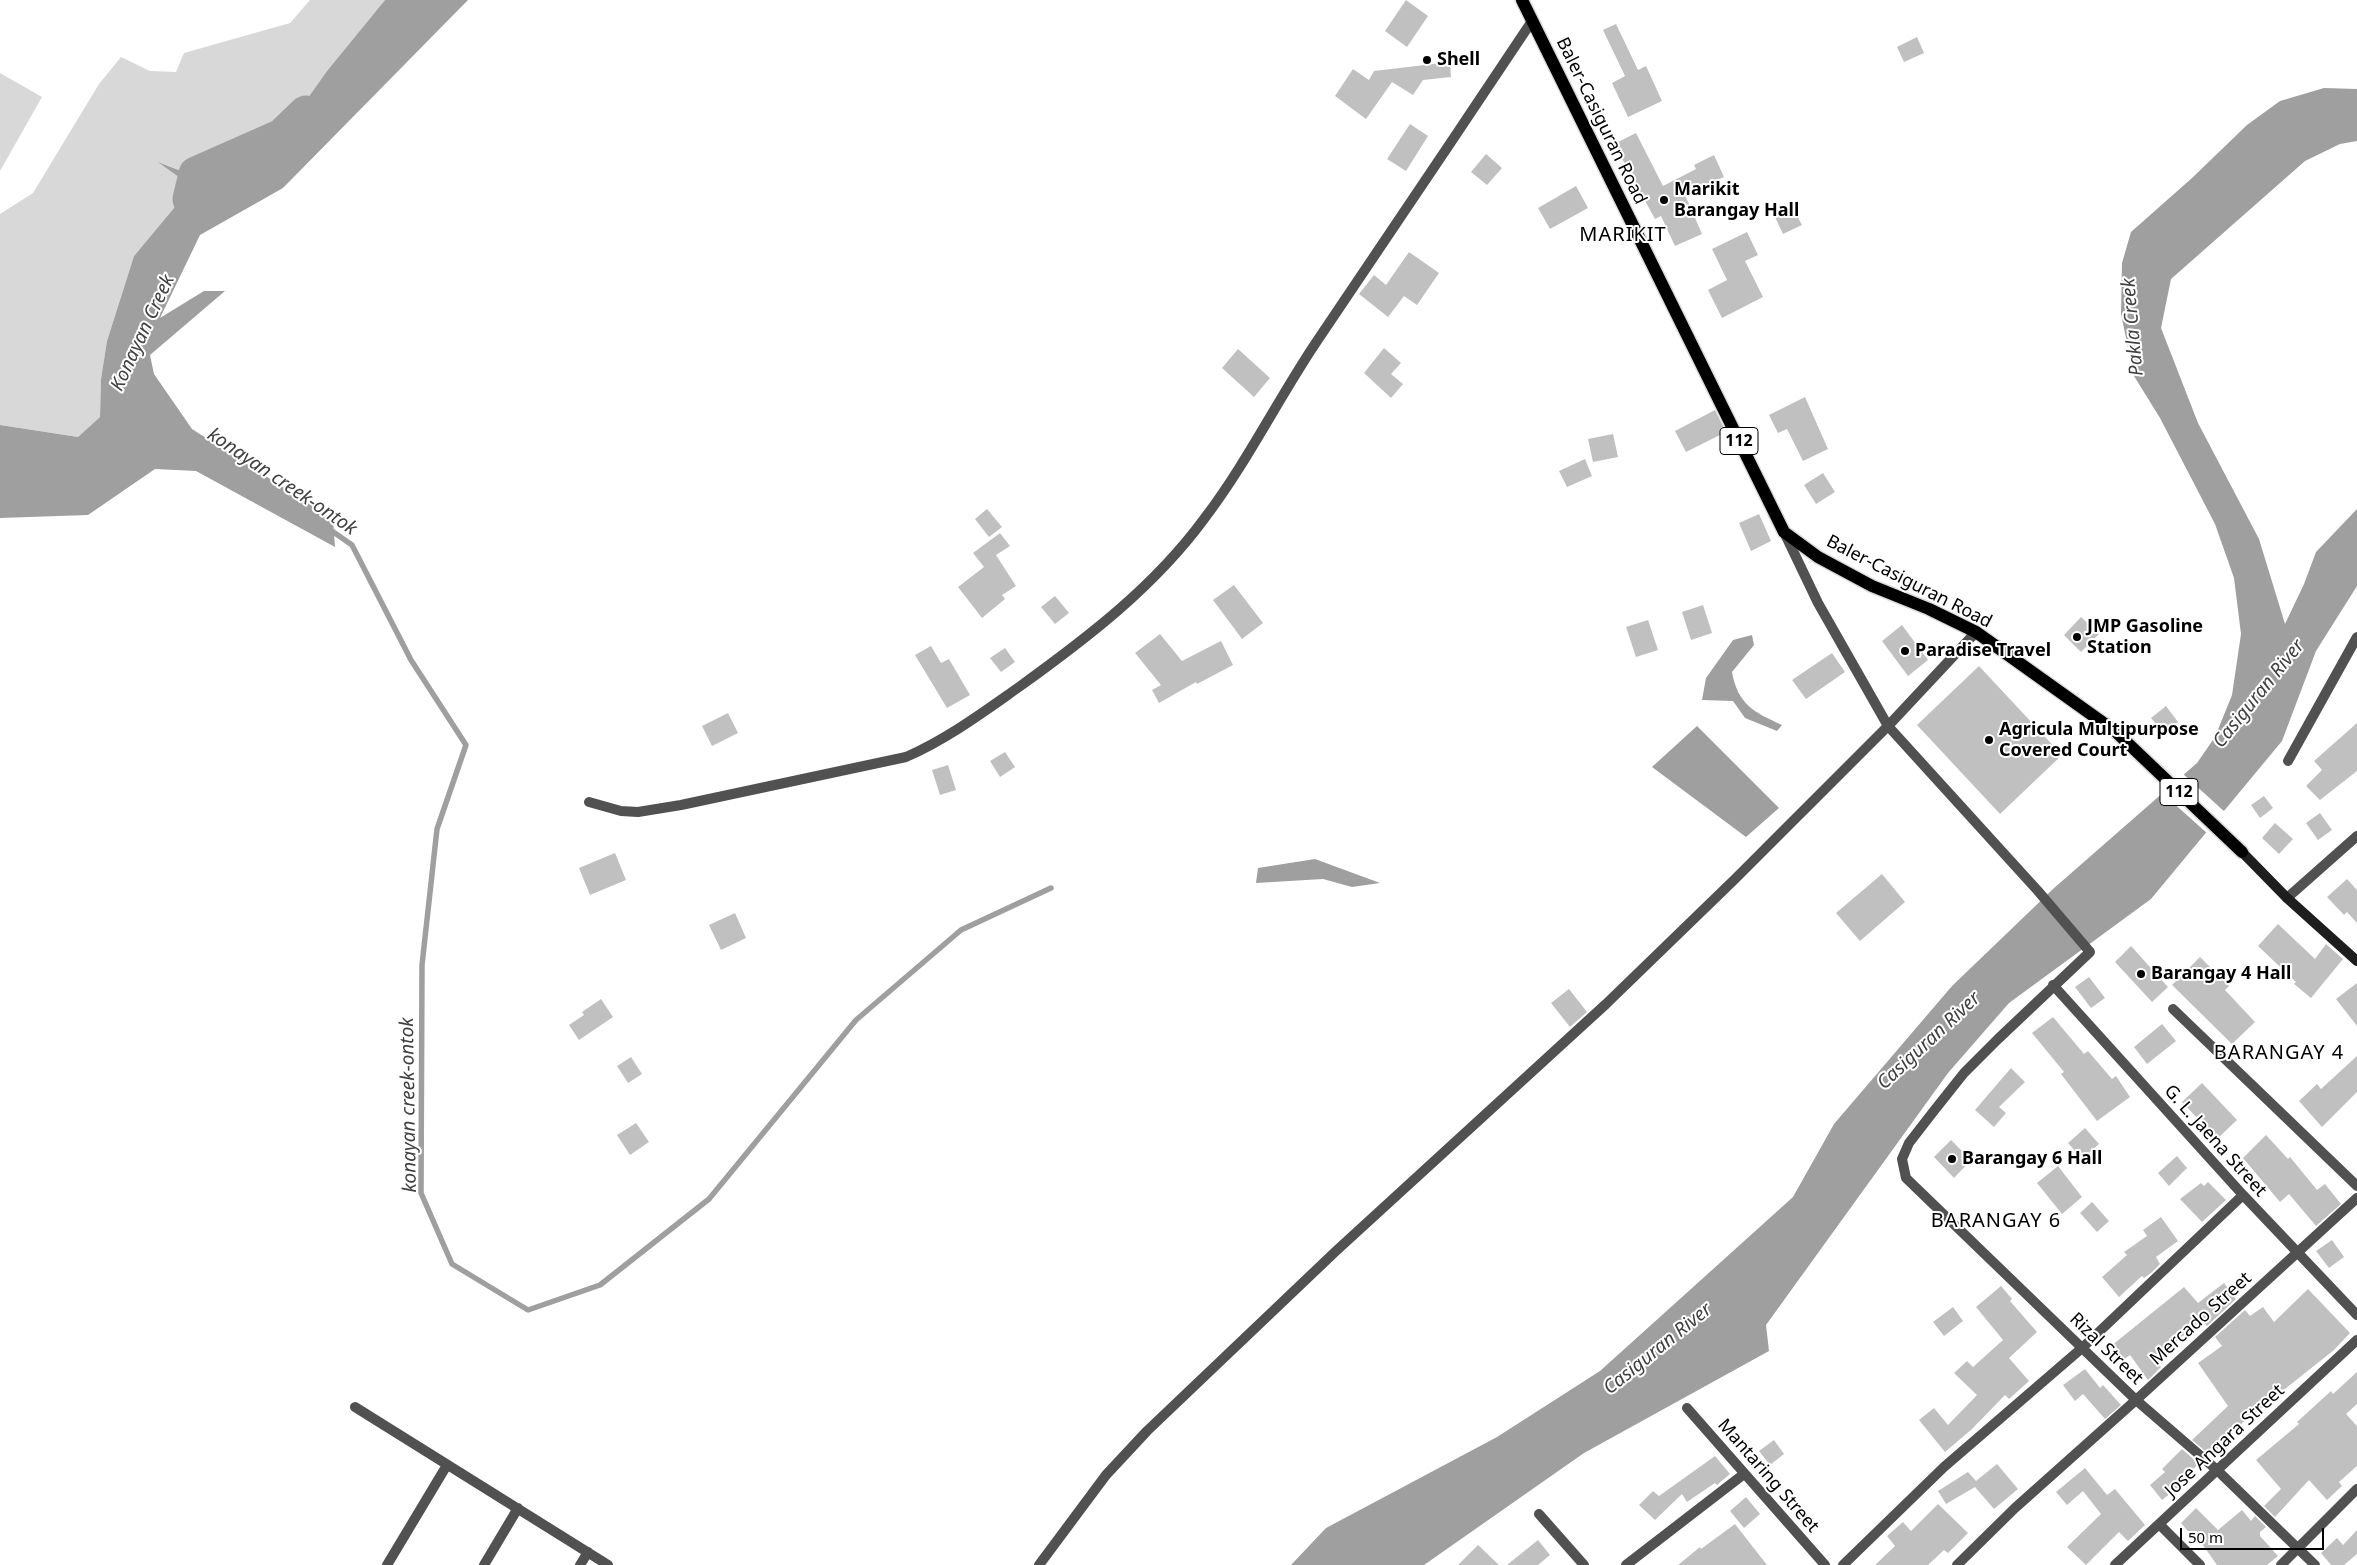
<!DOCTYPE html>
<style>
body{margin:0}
#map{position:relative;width:2357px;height:1565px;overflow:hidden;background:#fff;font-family:"Noto Sans",sans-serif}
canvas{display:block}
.scale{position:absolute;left:2180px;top:1528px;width:144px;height:22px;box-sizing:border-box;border:2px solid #000;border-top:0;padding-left:6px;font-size:15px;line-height:18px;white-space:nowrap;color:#000;-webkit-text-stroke:4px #fff;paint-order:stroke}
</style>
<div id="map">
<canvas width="2357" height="1565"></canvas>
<div class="scale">50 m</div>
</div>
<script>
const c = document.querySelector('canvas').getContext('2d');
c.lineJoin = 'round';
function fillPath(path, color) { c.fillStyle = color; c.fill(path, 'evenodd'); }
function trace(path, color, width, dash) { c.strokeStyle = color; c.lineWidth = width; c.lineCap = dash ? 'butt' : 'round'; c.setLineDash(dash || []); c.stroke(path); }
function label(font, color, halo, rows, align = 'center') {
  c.font = font + ' "Noto Sans",sans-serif'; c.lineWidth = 4; c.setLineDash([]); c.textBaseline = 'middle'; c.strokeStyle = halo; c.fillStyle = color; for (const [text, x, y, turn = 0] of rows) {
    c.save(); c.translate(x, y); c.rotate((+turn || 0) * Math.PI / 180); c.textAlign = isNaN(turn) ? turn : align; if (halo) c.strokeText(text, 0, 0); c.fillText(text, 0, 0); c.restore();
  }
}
const green = new Path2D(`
 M 310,0 L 385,0 L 327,71 L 293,119 L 253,158 L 181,171 L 161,163 L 183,180 L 174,208 L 134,256 L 107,341 L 101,379 L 100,417 L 78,437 L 0,425 L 0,214 L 33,193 L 99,84 L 121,57 L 150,71 L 176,72 L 184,53 L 290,23 Z
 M 0,73 L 42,97 L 0,171 Z`);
const water = new Path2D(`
 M 385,0 L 468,0 L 283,188 L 200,235 L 160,318 L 204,291 L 225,291 L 150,355 L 154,374 L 192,429 L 333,519 L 335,547 L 196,471 L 155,469 L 88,515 L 0,518 L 0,425 L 78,437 L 100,417 L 101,379 L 107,341 L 134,256 L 174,208 L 183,180 L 158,162 L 181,171 L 253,158 L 293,119 L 327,71 Z
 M 2324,88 L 2357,89 L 2357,141 L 2340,144 L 2305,161 L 2171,279 L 2161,328 L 2198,423 L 2259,539 L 2285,624 L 2304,584 L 2316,552 L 2357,509 L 2357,586 L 2316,651 L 2282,741 L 2151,899 L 2009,1003 L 1948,1073 L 1766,1325 L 1769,1351 L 1584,1453 L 1424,1565 L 1291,1565 L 1326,1528 L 1497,1437 L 1600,1371 L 1793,1197 L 1834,1124 L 1952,986 L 2053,889 L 2197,763 L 2215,737 L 2232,695 L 2241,634 L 2234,578 L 2215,524 L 2160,418 L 2134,376 L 2121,314 L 2122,263 L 2131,232 L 2192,178 L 2247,125 L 2280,101 Z
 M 1752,635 L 1754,645 L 1732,672 C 1738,705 1754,712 1782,725 L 1777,731 L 1745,718 L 1733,701 L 1702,700 L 1706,678 L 1733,640 Z
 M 1697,726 L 1779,808 L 1746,837 L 1652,767 Z
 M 1315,859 L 1380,883 L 1352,887 L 1323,879 L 1256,883 L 1258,868 Z`);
const pier = new Path2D(`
 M 2182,773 L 2226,813 L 2208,834 L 2161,792 Z`);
const stream = new Path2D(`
 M 329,529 L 352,545 L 411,660 L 466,745 L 437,829 L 422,965 L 421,1193 L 452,1264 L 528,1310 L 600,1285 L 709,1199 L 856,1020 L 961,930 L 1051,888`);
const river = new Path2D(`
 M 190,199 L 196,174 L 282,136 L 306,113`);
const building = new Path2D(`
 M 1406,0 L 1428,16 L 1407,47 L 1385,31 Z
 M 1616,24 L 1638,70 L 1646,66 L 1662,101 L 1628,117 L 1612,83 L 1625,76 L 1603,30 Z
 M 1917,37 L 1924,53 L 1904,62 L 1897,47 Z
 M 1450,62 L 1451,77 L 1423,80 L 1413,95 L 1392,82 L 1366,119 L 1335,96 L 1353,69 L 1369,80 L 1374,71 Z
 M 1410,124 L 1428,136 L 1406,171 L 1387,159 Z
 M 1636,133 L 1663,186 L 1696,169 L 1694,165 L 1714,155 L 1724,177 L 1685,195 L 1702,234 L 1675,246 L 1661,216 L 1655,219 L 1614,144 Z
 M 1486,154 L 1502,168 L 1487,185 L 1471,172 Z
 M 1576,186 L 1588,208 L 1550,229 L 1538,208 Z
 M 1793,208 L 1802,225 L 1783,234 L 1775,217 Z
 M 1747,232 L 1758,255 L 1745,261 L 1763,297 L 1722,318 L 1708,290 L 1727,280 L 1712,249 Z
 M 1409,252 L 1439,273 L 1417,305 L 1404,296 L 1388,317 L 1359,294 L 1374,275 L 1386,285 Z
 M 1384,348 L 1401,363 L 1391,374 L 1403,384 L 1391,398 L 1364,373 Z
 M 1238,349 L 1270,378 L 1254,397 L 1222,368 Z
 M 1805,397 L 1828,449 L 1803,461 L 1787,429 L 1778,433 L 1769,415 Z
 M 1715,410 L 1726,432 L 1686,452 L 1675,431 Z
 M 1613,434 L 1618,457 L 1593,462 L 1588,439 Z
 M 1585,459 L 1592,476 L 1567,487 L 1559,471 Z
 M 1823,473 L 1835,492 L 1816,504 L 1804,485 Z
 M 987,509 L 1002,527 L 989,537 L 975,519 Z
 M 1759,514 L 1771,541 L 1751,551 L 1739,523 Z
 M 1000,533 L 1010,546 L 996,555 L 1016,586 L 1002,595 L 1005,599 L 982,618 L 958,587 L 984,567 L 973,553 Z
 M 1234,585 L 1263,623 L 1242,639 L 1213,600 Z
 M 1055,596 L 1069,613 L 1055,624 L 1041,607 Z
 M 1703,605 L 1712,633 L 1691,640 L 1682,612 Z
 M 2081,617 L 2099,634 L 2081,652 L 2064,635 Z
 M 1648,620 L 1658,650 L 1636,657 L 1626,627 Z
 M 1902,625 L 1928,660 L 1908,676 L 1882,641 Z
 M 1160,634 L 1182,661 L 1221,641 L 1233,665 L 1197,684 L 1196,682 L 1159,703 L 1152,690 L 1161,685 L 1135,653 Z
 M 931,646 L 941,663 L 949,659 L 970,695 L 947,708 L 915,655 Z
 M 1005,648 L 1015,662 L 1001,672 L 990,658 Z
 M 1832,653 L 1845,672 L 1806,699 L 1792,680 Z
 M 1979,666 L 2062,755 L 2000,814 L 1917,725 Z
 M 2166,706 L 2178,722 L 2164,734 L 2151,718 Z
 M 728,713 L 738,733 L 712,746 L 702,726 Z
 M 2357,723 L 2357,771 L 2320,800 L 2306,786 L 2322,770 L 2314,761 Z
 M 1005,752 L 1015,767 L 1000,777 L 990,761 Z
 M 948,765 L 956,790 L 940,795 L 932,770 Z
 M 2264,796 L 2273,808 L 2260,818 L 2251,805 Z
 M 2320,813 L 2332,830 L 2318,840 L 2306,823 Z
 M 2275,823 L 2293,839 L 2279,854 L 2262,838 Z
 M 615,853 L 626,880 L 590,895 L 579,868 Z
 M 1882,874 L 1905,902 L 1860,941 L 1836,913 Z
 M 2347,879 L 2357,890 L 2357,923 L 2347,912 L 2344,915 L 2327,897 Z
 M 735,913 L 746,938 L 721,950 L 709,925 Z
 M 2278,924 L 2315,959 L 2326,944 L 2343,959 L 2311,998 L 2294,984 L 2296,982 L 2258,946 Z
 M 2131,946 L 2168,987 L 2152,1002 L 2115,962 Z
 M 2200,957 L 2229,986 L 2225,990 L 2255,1022 L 2232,1044 L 2172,985 Z
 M 2089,977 L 2105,998 L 2091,1008 L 2075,987 Z
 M 2357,983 L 2357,1026 L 2336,999 Z
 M 1569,989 L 1587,1012 L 1570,1027 L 1551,1003 Z
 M 601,999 L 613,1017 L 579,1040 L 569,1025 L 584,1015 L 582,1012 Z
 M 2053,1017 L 2084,1054 L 2088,1051 L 2112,1079 L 2116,1076 L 2130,1097 L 2097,1121 L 2061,1074 L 2064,1072 L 2032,1033 Z
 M 2162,1024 L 2176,1041 L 2147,1064 L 2134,1047 Z
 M 2357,1056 L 2357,1092 L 2322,1127 L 2299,1101 L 2317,1084 L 2321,1089 Z
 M 631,1057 L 642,1074 L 628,1083 L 617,1066 Z
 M 2011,1068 L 2025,1082 L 1999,1107 L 2006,1113 L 1994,1127 L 1975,1110 Z
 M 2202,1083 L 2237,1120 L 2217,1139 L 2182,1102 Z
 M 636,1123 L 649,1142 L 630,1155 L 617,1135 Z
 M 2085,1128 L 2099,1144 L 2082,1159 L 2068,1143 Z
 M 2266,1135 L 2288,1159 L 2290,1157 L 2317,1190 L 2325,1184 L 2341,1204 L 2316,1226 L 2289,1194 L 2280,1202 L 2243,1158 Z
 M 1951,1140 L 1971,1160 L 1954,1178 L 1934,1157 Z
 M 2177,1156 L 2187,1168 L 2169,1186 L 2158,1173 Z
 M 2058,1166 L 2082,1197 L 2062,1214 L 2037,1183 Z
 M 2208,1182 L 2226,1200 L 2202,1222 L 2180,1199 L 2201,1183 L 2204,1186 Z
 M 2092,1202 L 2109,1221 L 2097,1232 L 2080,1213 Z
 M 2161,1217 L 2178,1241 L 2156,1257 L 2160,1264 L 2151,1273 L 2144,1278 L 2142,1276 L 2119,1297 L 2102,1277 L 2127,1255 L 2124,1252 L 2147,1236 L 2143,1230 Z
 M 2332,1240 L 2344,1257 L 2329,1268 L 2316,1251 Z
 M 2224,1283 L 2236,1299 L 2207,1326 L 2202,1320 L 2172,1345 L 2176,1349 L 2158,1362 L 2161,1367 L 2148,1380 L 2130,1355 L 2122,1361 L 2111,1346 L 2184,1287 L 2198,1303 Z
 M 2001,1286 L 2012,1299 L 2010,1301 L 2037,1332 L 2009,1358 L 2029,1381 L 2009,1399 L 2005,1395 L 1972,1429 L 1945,1452 L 1919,1420 L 1934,1408 L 1948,1425 L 1977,1395 L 1954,1373 L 1967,1361 L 1973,1367 L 2003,1340 L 1976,1307 Z
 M 2308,1289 L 2350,1333 L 2334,1350 L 2231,1432 L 2234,1435 L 2210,1455 L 2192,1440 L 2228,1406 L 2198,1363 L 2222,1346 L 2215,1337 L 2245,1310 L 2250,1316 L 2263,1307 L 2274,1322 Z
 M 1953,1307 L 1963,1321 L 1944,1336 L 1933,1322 Z
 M 2085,1369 L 2100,1388 L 2103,1385 L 2121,1405 L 2105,1419 L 2083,1394 L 2075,1401 L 2063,1385 Z
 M 2357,1372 L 2357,1404 L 2346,1414 L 2357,1426 L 2357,1466 L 2339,1482 L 2342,1486 L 2327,1500 L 2309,1480 L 2275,1517 L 2264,1506 L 2281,1489 L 2256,1460 L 2299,1424 L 2297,1422 L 2331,1391 L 2333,1394 Z
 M 1774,1440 L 1784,1454 L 1770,1465 L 1759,1451 Z
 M 2182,1449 L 2199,1464 L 2193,1469 L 2197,1473 L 2162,1500 L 2150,1485 L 2165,1472 L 2162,1469 Z
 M 1715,1456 L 1730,1474 L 1717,1485 L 1715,1483 L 1687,1502 L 1682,1494 L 1655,1520 L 1639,1505 L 1653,1491 L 1659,1496 Z
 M 1997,1464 L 2018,1489 L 1994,1509 L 1975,1487 L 1946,1504 L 1938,1491 L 1968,1472 L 1976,1481 Z
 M 2085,1468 L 2107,1495 L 2115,1489 L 2145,1525 L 2128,1541 L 2119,1532 L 2086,1565 L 2067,1547 L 2101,1514 L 2083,1491 L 2067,1505 L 2056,1492 Z
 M 1746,1497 L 1760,1514 L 1744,1528 L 1730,1511 Z
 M 1938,1504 L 1968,1533 L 1948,1553 L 1944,1550 L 1928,1565 L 1875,1565 L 1895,1546 L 1887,1536 L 1903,1522 L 1911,1531 Z
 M 2196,1508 L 2218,1530 L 2242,1510 L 2251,1521 L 2255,1516 L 2266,1527 L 2260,1532 L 2260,1536 L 2278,1556 L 2267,1565 L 2217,1565 L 2200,1541 L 2198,1543 L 2181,1523 Z
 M 1735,1524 L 1767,1565 L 1678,1565 L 1700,1547 L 1701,1549 Z
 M 2357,1530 L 2357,1554 L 2344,1565 L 2331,1565 L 2321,1553 L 2337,1538 L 2343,1545 Z
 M 1538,1540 L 1550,1555 L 1538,1565 L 1507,1565 Z
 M 1478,1545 L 1499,1565 L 1458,1565 Z`);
const street = new Path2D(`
 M 1784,532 L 1818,603 L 1888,726 L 2038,891 L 2090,952 L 1998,1039 L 1964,1073 L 1933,1112 L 1909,1143 L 1902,1159 L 1906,1178 L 2136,1400 L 2217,1470 L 2315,1565
 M 2288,761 L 2357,637
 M 589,802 L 621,811 L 638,812 L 681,805 L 906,757 C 947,739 982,713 1019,687 C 1087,638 1154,587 1204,519 C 1246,464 1277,401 1315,344 C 1388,236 1460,129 1532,21
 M 2287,898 L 2357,836
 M 2053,985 L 2243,1195 L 2357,1315
 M 2173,1009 L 2357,1186
 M 355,1407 L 608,1565
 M 1687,1408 L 1825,1565
 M 1539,1514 L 1584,1565
 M 2159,1524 L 2200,1565
 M 387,1565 L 447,1465
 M 484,1565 L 518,1508
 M 580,1565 L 588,1552
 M 1039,1565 L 1106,1475 L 1147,1431 L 1336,1251 L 1606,1004 L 1735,879 L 1888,726 L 1976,632
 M 1626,1565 L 1744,1474
 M 1843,1565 L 1944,1467 L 2082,1348 L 2243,1195
 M 1957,1565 L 2015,1508 L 2136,1400 L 2357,1198
 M 2115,1565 L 2357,1340
 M 2281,1565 L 2357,1489`);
const secondary = new Path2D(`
 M 2242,852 L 2287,898 L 2357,961`);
const primary = new Path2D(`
 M 1522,0 L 1784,532 L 1818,557 L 1872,586 L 1929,609 L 1976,632 L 2116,732 L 2242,852`);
const markers = [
 [1427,60,5,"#000"],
 [1664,200,5,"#000"],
 [2077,637,5,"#000"],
 [1905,651,5,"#000"],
 [1989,740,5,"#000"],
 [2141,974,5,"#000"],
 [1952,1159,5,"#000"]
];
const shields = [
 [1739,441,38],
 [2179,792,38]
];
const shieldNames = [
 ["112",1739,441],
 ["112",2179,792]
];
const poiNames = [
 ["Shell",1437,60],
 ["Marikit",1674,190],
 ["Barangay Hall",1674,211],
 ["JMP Gasoline",2087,627],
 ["Station",2087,648],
 ["Paradise Travel",1915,651],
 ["Agricula Multipurpose",1999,730],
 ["Covered Court",1999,751],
 ["Barangay 4 Hall",2151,974],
 ["Barangay 6 Hall",1962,1159]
];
const streetNames = [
 ["Baler-Casiguran Road",1601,121,64],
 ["Baler-Casiguran Road",1909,582,27],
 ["G. L. Jaena Street",2215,1141,48],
 ["Mercado Street",2201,1319,-42],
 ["Rizal Street",2106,1349,44],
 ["Jose Angara Street",2225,1441,-43],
 ["Mantaring Street",1768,1476,49]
];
const waterNames = [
 ["Pakla Creek",2133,327,-95],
 ["Konayan Creek",143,333,-65],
 ["konayan creek-ontok",282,482,34],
 ["Casiguran River",2259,694,-51],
 ["Casiguran River",1929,1041,-43],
 ["konayan creek-ontok",409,1105,-91],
 ["Casiguran River",1658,1349,-39]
];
const quarterNames = [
 ["MARIKIT",1623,235],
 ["BARANGAY 4",2279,1053],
 ["BARANGAY 6",1996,1221]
];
fillPath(green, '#d8d8d8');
fillPath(water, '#9f9f9f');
fillPath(pier, '#fff');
trace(stream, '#9f9f9f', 5.5);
trace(river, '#9f9f9f', 35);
fillPath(building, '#c0c0c0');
trace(primary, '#dbdbdb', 15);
trace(street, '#515151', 10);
trace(secondary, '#1e1e1e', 10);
trace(primary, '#000', 12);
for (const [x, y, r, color] of markers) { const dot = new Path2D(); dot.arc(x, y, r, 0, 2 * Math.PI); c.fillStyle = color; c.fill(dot); trace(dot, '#fff', 2); }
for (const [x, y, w] of shields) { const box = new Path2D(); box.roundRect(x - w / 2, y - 13.5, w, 27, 4); c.fillStyle = '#fff'; c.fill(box); trace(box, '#000', 1); }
label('bold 16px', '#000', null, shieldNames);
label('bold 18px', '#000', '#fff', poiNames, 'left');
label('18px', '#000', '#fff', streetNames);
label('italic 19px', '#404040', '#fff', waterNames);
c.letterSpacing = '1px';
label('20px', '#000', '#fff', quarterNames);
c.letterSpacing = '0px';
</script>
